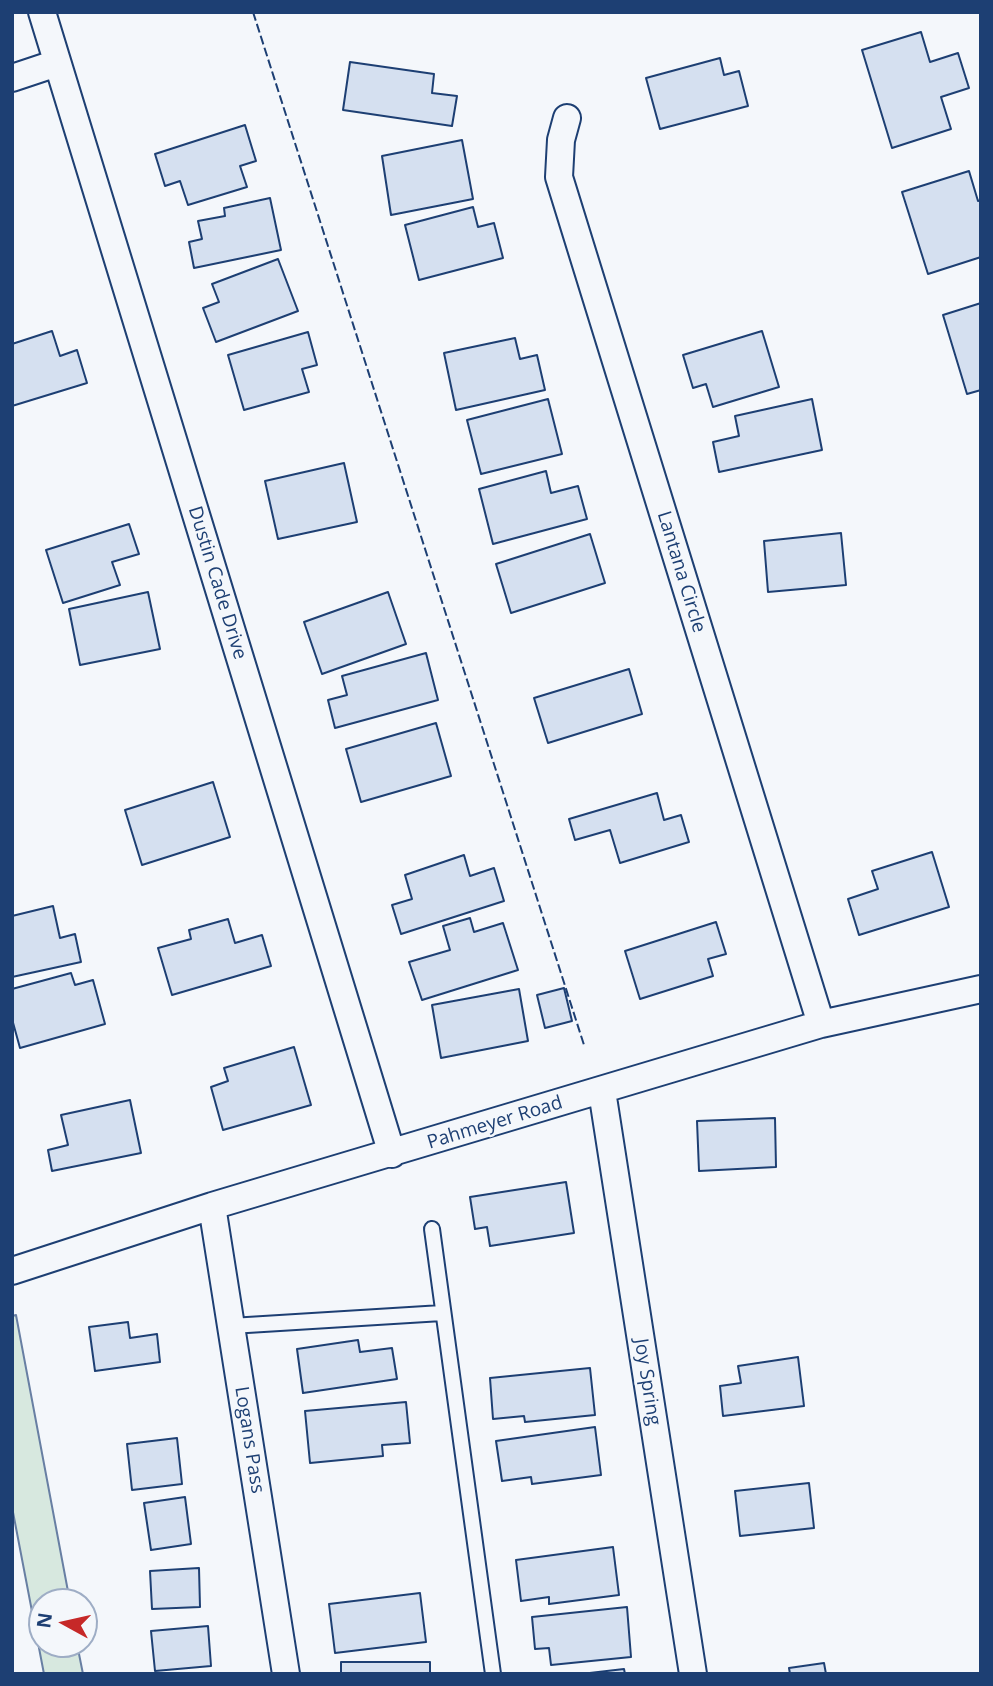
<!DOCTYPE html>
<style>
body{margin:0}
#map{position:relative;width:993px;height:1686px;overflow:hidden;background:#f4f7fb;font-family:"Open Sans",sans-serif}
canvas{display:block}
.frame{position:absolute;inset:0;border:14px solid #1d3f73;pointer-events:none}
.north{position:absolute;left:28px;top:1588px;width:70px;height:70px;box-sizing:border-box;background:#f4f7fb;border:2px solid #9eadc5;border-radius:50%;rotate:278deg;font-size:19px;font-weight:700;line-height:28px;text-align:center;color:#1d3f73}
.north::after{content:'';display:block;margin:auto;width:24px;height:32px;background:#c62828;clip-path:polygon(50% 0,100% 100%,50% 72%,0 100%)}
</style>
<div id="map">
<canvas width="993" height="1686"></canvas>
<div class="frame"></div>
<div class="north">N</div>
</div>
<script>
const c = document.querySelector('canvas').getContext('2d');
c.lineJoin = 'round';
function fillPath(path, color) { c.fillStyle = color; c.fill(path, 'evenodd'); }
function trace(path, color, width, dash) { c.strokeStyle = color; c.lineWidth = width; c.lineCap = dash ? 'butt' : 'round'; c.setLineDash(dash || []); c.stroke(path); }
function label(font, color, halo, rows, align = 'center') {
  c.font = font + ' "Open Sans",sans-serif'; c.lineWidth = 5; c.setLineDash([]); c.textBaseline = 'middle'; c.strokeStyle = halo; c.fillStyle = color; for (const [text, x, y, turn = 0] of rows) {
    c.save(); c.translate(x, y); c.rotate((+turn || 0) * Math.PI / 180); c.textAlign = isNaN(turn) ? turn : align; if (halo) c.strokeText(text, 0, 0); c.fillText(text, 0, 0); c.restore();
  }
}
const green = new Path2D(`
 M 16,1315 L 70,1602 L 42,1602 L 42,1644 L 77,1644 L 83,1674 L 44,1674 L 12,1507 L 12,1316 Z`);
const building = new Path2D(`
 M 921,32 L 930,62 L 958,53 L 969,88 L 941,97 L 951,129 L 892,148 L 862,50 Z
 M 720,58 L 724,75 L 739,71 L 748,106 L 660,129 L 646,78 Z
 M 350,62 L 434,74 L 432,93 L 457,96 L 452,126 L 343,110 Z
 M 245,125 L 256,161 L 240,166 L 247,187 L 188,205 L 180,181 L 165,186 L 155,154 Z
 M 462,140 L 473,199 L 391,215 L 382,156 Z
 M 969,171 L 978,201 L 981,200 L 981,257 L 928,274 L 902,192 Z
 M 270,198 L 281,250 L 194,268 L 189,242 L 202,239 L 198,221 L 225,216 L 224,208 Z
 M 473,207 L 478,227 L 494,223 L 503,258 L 419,280 L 405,225 Z
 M 278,259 L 298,311 L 216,342 L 203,308 L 219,302 L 212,284 Z
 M 981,303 L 981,390 L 967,394 L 943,315 Z
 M 52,331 L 60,356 L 77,350 L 87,383 L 12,406 L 12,344 Z
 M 762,331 L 779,387 L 713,407 L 706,384 L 693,388 L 683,355 Z
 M 308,332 L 317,365 L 302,369 L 309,392 L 244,410 L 228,355 Z
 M 515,338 L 520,359 L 537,355 L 545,390 L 456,410 L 444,353 Z
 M 548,399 L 562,454 L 481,474 L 467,420 Z
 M 812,399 L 822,450 L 719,472 L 713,442 L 739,436 L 735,416 Z
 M 344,463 L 357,522 L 278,539 L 265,481 Z
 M 546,471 L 551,493 L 578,486 L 587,519 L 493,544 L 479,489 Z
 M 129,524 L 139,554 L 112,562 L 120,585 L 63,603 L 46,550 Z
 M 841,533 L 846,585 L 768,592 L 764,541 Z
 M 590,534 L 605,583 L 511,613 L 496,564 Z
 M 148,592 L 160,649 L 80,665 L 69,609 Z
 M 388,592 L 406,644 L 322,674 L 304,622 Z
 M 426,653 L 438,700 L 335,728 L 328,700 L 347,695 L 342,676 Z
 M 629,669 L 642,714 L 548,743 L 534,698 Z
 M 436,723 L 451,776 L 361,802 L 346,749 Z
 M 213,782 L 230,837 L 142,865 L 125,810 Z
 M 657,793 L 664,820 L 681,815 L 689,842 L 620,863 L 610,830 L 575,840 L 569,819 Z
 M 932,852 L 949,907 L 859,935 L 848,899 L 878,889 L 872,871 Z
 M 464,855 L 470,876 L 494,868 L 504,901 L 401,934 L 392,905 L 412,899 L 405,875 Z
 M 53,906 L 60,938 L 75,934 L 81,962 L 12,977 L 12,916 Z
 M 470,918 L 474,932 L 503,923 L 518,970 L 422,1000 L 409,962 L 450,950 L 443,926 Z
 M 228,919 L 235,943 L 262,935 L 271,966 L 172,995 L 158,948 L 191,939 L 189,930 Z
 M 716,922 L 726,954 L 708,959 L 713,976 L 640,999 L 625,951 Z
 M 71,973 L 75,985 L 93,980 L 105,1024 L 20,1048 L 12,1019 L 12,989 Z
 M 564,988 L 572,1021 L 545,1028 L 537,995 Z
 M 519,989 L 528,1041 L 441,1058 L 432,1005 Z
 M 294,1047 L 311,1105 L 223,1130 L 211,1087 L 228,1081 L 224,1068 Z
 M 130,1100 L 141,1153 L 52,1171 L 48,1150 L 68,1145 L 61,1115 Z
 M 775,1118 L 776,1167 L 699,1171 L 697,1121 Z
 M 566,1182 L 574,1233 L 490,1246 L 487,1227 L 475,1229 L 470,1197 Z
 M 128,1322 L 130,1338 L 157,1334 L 160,1362 L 95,1371 L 89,1327 Z
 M 358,1340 L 360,1352 L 392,1348 L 397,1379 L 303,1393 L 297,1349 Z
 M 798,1357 L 804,1406 L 723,1416 L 720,1386 L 741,1383 L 738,1366 Z
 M 590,1368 L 595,1415 L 525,1422 L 524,1416 L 493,1419 L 490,1378 Z
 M 406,1402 L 410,1443 L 382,1445 L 383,1456 L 310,1463 L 305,1411 Z
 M 595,1427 L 601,1475 L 532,1484 L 531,1477 L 502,1481 L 496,1441 Z
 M 177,1438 L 182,1484 L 132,1490 L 127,1444 Z
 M 809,1483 L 814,1528 L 740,1536 L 735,1491 Z
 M 185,1497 L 191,1544 L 151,1550 L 144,1503 Z
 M 613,1547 L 619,1595 L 549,1604 L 549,1597 L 521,1601 L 516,1560 Z
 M 199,1568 L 200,1607 L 152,1609 L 150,1571 Z
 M 420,1593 L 426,1642 L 335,1653 L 329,1604 Z
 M 627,1607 L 631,1657 L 551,1665 L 549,1648 L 535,1649 L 532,1617 Z
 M 208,1626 L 211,1666 L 155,1671 L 151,1631 Z
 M 341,1662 L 430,1662 L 430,1674 L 341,1674 Z
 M 824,1663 L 826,1674 L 790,1674 L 789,1668 Z
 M 624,1669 L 625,1674 L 581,1674 Z`);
const lane = new Path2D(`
 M 432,1229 L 493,1674
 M 231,1326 L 442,1313`);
const street = new Path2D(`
 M 42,12 L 392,1154
 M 12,78 L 57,63
 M 567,118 L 561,140 L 559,177 L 821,1024
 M 602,1091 L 693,1674
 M 212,1206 L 286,1674
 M 12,1271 L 212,1206 L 821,1024 L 981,989`);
const fence = new Path2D(`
 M 253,12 L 584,1045`);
const streetNames = [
 ["Lantana Circle",681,572,73],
 ["Dustin Cade Drive",217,583,73],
 ["Pahmeyer Road",495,1123,-17],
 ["Joy Spring",647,1382,81],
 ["Logans Pass",249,1440,81]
];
fillPath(green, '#d7e8df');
trace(green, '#687fa3', 2);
fillPath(building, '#d5e0f0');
trace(building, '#1d3f73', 2);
trace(lane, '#1d3f73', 18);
trace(street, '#1d3f73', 30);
trace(lane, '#f4f7fb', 14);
trace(street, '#f4f7fb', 26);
trace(fence, '#1d3f73', 2, [9, 3.5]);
label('19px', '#1d3f73', '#f4f7fb', streetNames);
</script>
